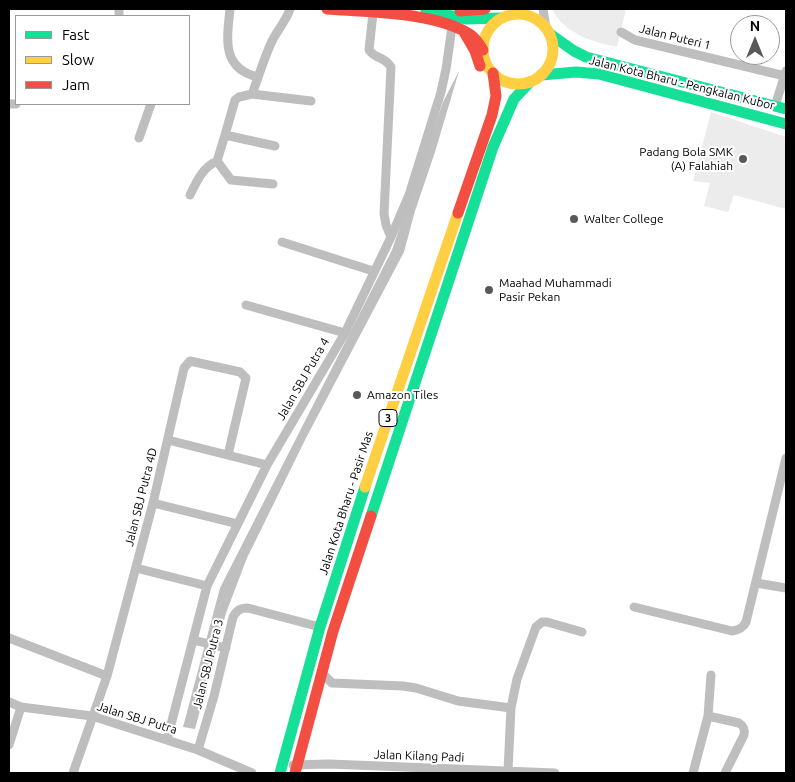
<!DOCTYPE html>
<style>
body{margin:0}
#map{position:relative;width:795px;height:782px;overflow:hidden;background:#fff;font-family:Ubuntu,sans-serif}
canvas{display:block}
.frame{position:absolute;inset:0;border:10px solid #000;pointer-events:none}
.legend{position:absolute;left:15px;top:15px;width:175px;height:90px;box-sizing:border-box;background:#fff;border:1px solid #999;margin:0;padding:6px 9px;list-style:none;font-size:15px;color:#000}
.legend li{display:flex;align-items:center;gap:10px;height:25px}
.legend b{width:25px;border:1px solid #999}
.north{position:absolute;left:730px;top:15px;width:50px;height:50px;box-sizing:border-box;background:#fff;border:1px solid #999;border-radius:50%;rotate:0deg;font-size:14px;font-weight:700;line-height:20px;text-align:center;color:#000}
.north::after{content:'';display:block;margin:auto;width:18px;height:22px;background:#595959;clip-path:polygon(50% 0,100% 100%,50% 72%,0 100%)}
</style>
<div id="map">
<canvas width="795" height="782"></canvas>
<div class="frame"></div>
<ul class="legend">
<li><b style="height:6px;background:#16e098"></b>Fast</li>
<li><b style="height:6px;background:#ffcf43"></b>Slow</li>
<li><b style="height:6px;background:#f24e42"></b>Jam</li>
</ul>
<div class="north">N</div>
</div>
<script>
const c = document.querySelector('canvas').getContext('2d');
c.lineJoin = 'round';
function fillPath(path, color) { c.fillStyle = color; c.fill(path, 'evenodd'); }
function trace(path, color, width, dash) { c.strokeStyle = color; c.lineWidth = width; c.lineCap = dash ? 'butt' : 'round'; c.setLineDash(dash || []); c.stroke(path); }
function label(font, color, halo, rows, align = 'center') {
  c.font = font + ' Ubuntu,sans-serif'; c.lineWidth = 4; c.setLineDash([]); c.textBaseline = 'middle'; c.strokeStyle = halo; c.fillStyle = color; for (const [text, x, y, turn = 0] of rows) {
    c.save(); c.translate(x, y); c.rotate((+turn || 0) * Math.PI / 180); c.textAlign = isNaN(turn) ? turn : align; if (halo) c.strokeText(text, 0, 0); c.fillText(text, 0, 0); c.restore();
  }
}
const green = new Path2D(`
 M 552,9 L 626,9 L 617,47 C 591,41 566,35 552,9 Z
 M 711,112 L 786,137 L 786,209 L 734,195 L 728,212 L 704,206 L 710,183 L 693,181 Z`);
const water = new Path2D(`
 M 459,71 L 435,152 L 415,211 L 404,252 L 306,438 L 247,558 L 226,613 L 195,729 L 183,727 L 220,588 L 392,250 L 443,102 Z`);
const street = new Path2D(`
 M 230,9 C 227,39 221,68 258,77
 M 290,9 C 286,21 278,29 272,41 C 264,58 259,76 252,94 L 311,101
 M 543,9 L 546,28
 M 373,13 L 369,50 C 376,60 383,55 391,67 L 384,214 L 386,225 L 391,237
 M 512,14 L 519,9
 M 119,16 L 119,9
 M 621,32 L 635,40 L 785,76
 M 252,94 L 239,97 L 235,100 L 225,135 L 275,146
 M 9,104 L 16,104
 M 775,106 L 786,71
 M 139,138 L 151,104
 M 217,161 L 231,180 L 273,184
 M 190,195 C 197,181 202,168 217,161 L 225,135
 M 282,242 L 373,271
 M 246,305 L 345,333
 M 168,440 L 267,465
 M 153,503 L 238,524
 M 136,568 L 207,586
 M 756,583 L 786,588
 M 634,607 L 732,631 C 739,630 743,628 746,622 L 786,458
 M 9,638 L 107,676
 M 193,640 L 226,648
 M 322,673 L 332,683 L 403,686 L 416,688 L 458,701 L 511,708
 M 9,702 L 21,707 L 92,716 L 198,750 L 252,773
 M 708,716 L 739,723 C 744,726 745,729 744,735 L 725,773
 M 167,740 L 207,586 L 267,465 L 345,333 L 391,237 L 409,195 L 441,92 L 446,69 L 452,27
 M 9,745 L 21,707
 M 198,750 L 214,696 L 233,617 C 237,610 240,608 248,608 L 320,627
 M 293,765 L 329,764 L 555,773
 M 508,771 L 511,708 L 517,679 L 536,627 L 542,622 L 547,622 L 582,632
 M 73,773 L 107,676 L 153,503 L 184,368 L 190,361 L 240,372 L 246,378 L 228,455
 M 693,773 L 708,716 L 711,675`);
const fast = new Path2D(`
 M 426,11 L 467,19 L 501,18
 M 550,34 L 574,51 L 586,57 L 786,109
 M 541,75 L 576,72 L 599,74 L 786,124
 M 371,516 L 493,147 L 514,99 L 530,82
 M 280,773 L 320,627 L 365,487`);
const slow = new Path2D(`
 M483 49a35 35 0 1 1 70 0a35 35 0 1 1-70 0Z
 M 365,487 L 458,213`);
const jam = new Path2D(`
 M 327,9 C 368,12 437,12 471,35 C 476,39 480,45 483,50
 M 460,11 L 485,9
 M 464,32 L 475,51 L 480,66
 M 458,213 L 492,115 L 496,96 L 493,73
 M 295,773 L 333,631 L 371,516`);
const markers = [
 [743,159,5,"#595959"],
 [574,219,5,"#595959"],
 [489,290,5,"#595959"],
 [357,395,5,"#595959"]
];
const shields = [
 [388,418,18]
];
const shieldNames = [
 ["3",388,418]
];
const streetNames = [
 ["Jalan Puteri 1",675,37,14],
 ["Jalan Kota Bharu - Pengkalan Kubor",682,83,14],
 ["Jalan SBJ Putra 4",303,379,-60],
 ["Jalan SBJ Putra 4D",141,497,-76],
 ["Jalan Kota Bharu - Pasir Mas",346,503,-72],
 ["Jalan SBJ Putra 3",208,664,-76],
 ["Jalan SBJ Putra",137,718,17],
 ["Jalan Kilang Padi",419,756,2]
];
const poiNames = [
 ["Padang Bola SMK",733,152,"right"],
 ["(A) Falahiah",733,166,"right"],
 ["Walter College",584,219],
 ["Maahad Muhammadi",499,283],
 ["Pasir Pekan",499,297],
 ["Amazon Tiles",367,395]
];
fillPath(green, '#ececec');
fillPath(water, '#bfbfbf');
trace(street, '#bebebe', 9);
trace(fast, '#16e098', 11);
trace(slow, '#ffcf43', 11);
trace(jam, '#f24e42', 11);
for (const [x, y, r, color] of markers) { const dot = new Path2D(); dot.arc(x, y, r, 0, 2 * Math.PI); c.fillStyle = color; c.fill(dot); trace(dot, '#fff', 2); }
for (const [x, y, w] of shields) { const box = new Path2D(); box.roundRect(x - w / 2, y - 8.5, w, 17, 4); c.fillStyle = '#fff'; c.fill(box); trace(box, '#000', 1); }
label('bold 11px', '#000', null, shieldNames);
label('12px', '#000', '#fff', streetNames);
label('12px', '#000', '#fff', poiNames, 'left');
</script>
